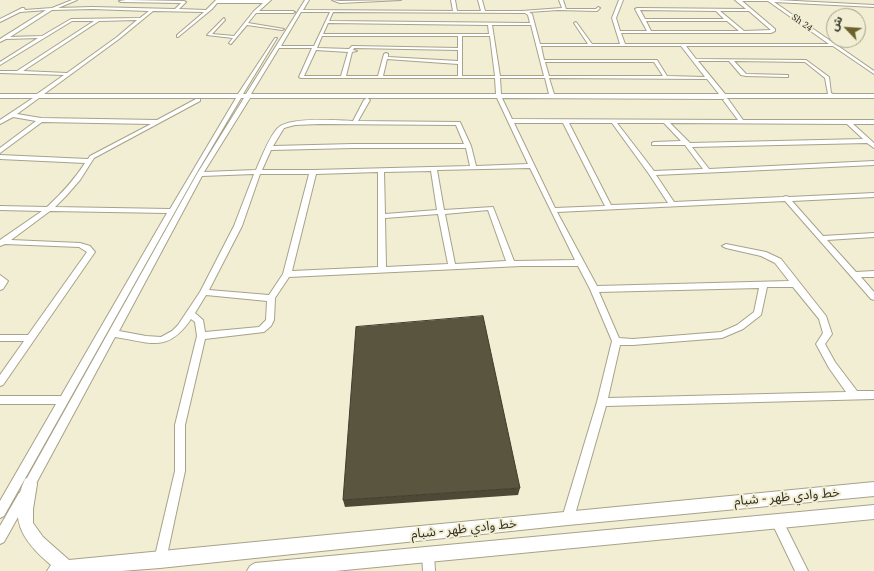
<!DOCTYPE html>
<meta charset="utf-8">
<style>
body{margin:0}
#map{position:relative;width:874px;height:571px;overflow:hidden;background:#f2eed3;font-family:"Noto Serif","Noto Sans Arabic",serif}
canvas{display:block}
.north{position:absolute;left:826px;top:8px;width:40px;height:40px;box-sizing:border-box;background:#f2eed3;border:1px solid #a5a28e;border-radius:50%;rotate:295deg;font-size:11px;font-weight:700;line-height:16px;text-align:center;color:#323026}
.north::after{content:'';display:block;margin:auto;width:14px;height:18px;background:#6b612d;clip-path:polygon(50% 0,100% 100%,50% 72%,0 100%)}
</style>
<div id="map">
<canvas width="874" height="571"></canvas>
<div class="north">ش</div>
</div>
<script>
const c = document.querySelector('canvas').getContext('2d');
c.lineJoin = 'round';
function trace(path, color, width, dash) { c.strokeStyle = color; c.lineWidth = width; c.lineCap = dash ? 'butt' : 'round'; c.setLineDash(dash || []); c.stroke(path); }
function fillPath(path, color) { c.fillStyle = color; c.fill(path, 'evenodd'); }
function label(font, color, halo, rows, align = 'center') {
  c.font = font + ' "Noto Serif","Noto Sans Arabic",serif'; c.lineWidth = 4; c.setLineDash([]); c.textBaseline = 'middle'; c.strokeStyle = halo; c.fillStyle = color; for (const [text, x, y, turn = 0] of rows) {
    c.save(); c.translate(x, y); c.rotate((+turn || 0) * Math.PI / 180); c.textAlign = isNaN(turn) ? turn : align; if (halo) c.strokeText(text, 0, 0); c.fillText(text, 0, 0); c.restore();
  }
}
const minor = new Path2D(`
 M 72,0 L 77,0 L 58,8 L 92,7 L 175,9 L 181,3 L 121,2 L 119,1 L 126,0 L 184,1 L 186,2 L 179,9 L 206,10 L 216,0 L 271,0 L 259,11 L 293,11 L 295,12 L 293,13 L 256,13 L 248,23 L 284,29 L 282,30 L 247,25 L 231,44 L 229,43 L 233,38 L 207,35 L 224,18 L 225,20 L 212,34 L 234,36 L 254,11 L 263,3 L 217,3 L 212,9 L 178,37 L 177,37 L 177,35 L 204,12 L 153,11 L 119,39 L 44,94 L 238,94 L 275,38 L 277,38 L 243,94 L 246,94 L 305,0 L 309,0 L 303,10 L 453,11 L 451,0 L 455,0 L 457,11 L 481,11 L 478,0 L 482,0 L 485,11 L 522,11 L 562,8 L 559,0 L 563,0 L 566,9 L 596,9 L 598,7 L 600,8 L 597,11 L 558,10 L 529,12 L 532,14 L 540,44 L 588,44 L 574,23 L 576,22 L 592,44 L 620,44 L 612,18 L 619,0 L 623,0 L 616,18 L 620,31 L 647,31 L 635,9 L 637,8 L 746,9 L 735,0 L 776,0 L 874,5 L 874,7 L 774,2 L 835,44 L 842,44 L 842,46 L 838,46 L 874,71 L 874,74 L 833,46 L 686,46 L 696,59 L 806,60 L 829,77 L 831,93 L 833,94 L 874,94 L 874,98 L 726,98 L 724,99 L 502,98 L 512,119 L 738,120 L 723,100 L 726,98 L 728,99 L 743,120 L 874,120 L 874,124 L 853,124 L 874,143 L 874,148 L 867,143 L 692,147 L 709,169 L 874,161 L 874,165 L 656,175 L 674,202 L 783,197 L 786,196 L 789,197 L 874,193 L 874,197 L 792,201 L 823,236 L 874,233 L 874,237 L 827,240 L 856,272 L 874,271 L 874,277 L 861,277 L 874,292 L 874,300 L 871,299 L 785,201 L 557,212 L 597,286 L 789,281 L 775,263 L 761,256 L 726,248 L 722,246 L 726,244 L 766,252 L 781,259 L 826,316 L 832,334 L 825,344 L 835,362 L 857,391 L 874,391 L 874,399 L 606,406 L 574,518 L 572,522 L 568,524 L 564,522 L 562,518 L 597,402 L 612,341 L 590,289 L 578,266 L 521,266 L 289,277 L 275,298 L 274,320 L 271,326 L 264,332 L 205,339 L 185,425 L 185,471 L 166,560 L 164,564 L 160,566 L 156,564 L 154,560 L 175,471 L 175,425 L 197,336 L 195,322 L 191,319 C 167,354 150,342 115,337 L 32,491 L 28,492 L 24,491 L 22,487 L 197,174 L 244,98 L 241,98 L 196,174 L 4,516 L 0,518 L 0,501 L 56,404 L 0,404 L 0,396 L 61,396 L 167,213 L 50,211 L 11,240 L 80,243 L 90,246 L 95,252 L 3,385 L 0,386 L 0,375 L 24,341 L 0,341 L 0,335 L 28,335 L 87,252 L 79,247 L 5,244 L 0,246 L 0,240 L 42,211 L 0,210 L 0,206 L 47,207 C 62,193 74,180 85,163 L 0,159 L 0,155 L 88,159 L 90,156 L 151,124 L 42,122 L 0,153 L 0,148 L 36,121 L 13,117 L 0,124 L 0,120 L 33,98 L 0,98 L 0,94 L 37,94 L 64,75 L 0,73 L 0,71 L 17,71 L 94,21 L 72,21 L 0,65 L 0,62 L 38,38 L 6,39 L 0,42 L 0,39 L 46,10 L 20,12 L 0,22 L 0,19 L 22,8 L 24,8 L 25,10 L 52,8 ZM 742,1 L 768,1 L 829,44 L 625,44 L 621,33 L 771,33 L 775,31 L 775,29 ZM 92,9 L 149,11 L 140,18 L 71,19 L 42,36 L 10,37 L 52,10 ZM 640,10 L 716,11 L 724,19 L 645,19 ZM 720,11 L 749,11 L 771,30 L 744,31 ZM 301,12 L 330,12 L 314,46 L 281,46 ZM 333,12 L 525,13 L 528,15 L 530,23 L 329,21 ZM 137,20 L 117,37 L 67,73 L 23,71 L 99,21 ZM 646,21 L 727,21 L 739,31 L 651,31 ZM 328,23 L 488,25 L 489,34 L 323,34 ZM 492,25 L 531,25 L 544,76 L 500,76 ZM 322,36 L 458,36 L 458,48 L 352,46 L 349,49 L 317,48 ZM 462,36 L 490,36 L 495,76 L 462,76 ZM 541,46 L 681,46 L 705,77 L 667,76 L 657,60 L 544,60 ZM 279,48 L 312,48 L 299,77 L 301,78 L 495,78 L 496,94 L 251,94 ZM 354,48 L 458,50 L 458,61 L 388,57 L 388,54 L 386,53 L 384,54 L 378,76 L 346,76 L 352,52 L 357,51 L 353,50 ZM 316,50 L 348,52 L 341,76 L 304,76 ZM 387,59 L 458,64 L 458,76 L 383,76 ZM 698,61 L 729,61 L 741,75 L 746,76 L 786,77 L 788,77 L 788,75 L 746,74 L 734,61 L 805,62 L 825,78 L 828,94 L 725,94 ZM 545,62 L 654,62 L 663,76 L 549,76 ZM 500,78 L 545,78 L 549,94 L 501,94 ZM 549,78 L 707,79 L 719,94 L 554,94 ZM 39,98 L 236,98 L 170,209 L 55,207 L 66,196 L 80,180 L 94,158 L 200,101 L 200,99 L 196,99 L 157,120 L 41,118 L 17,114 ZM 250,98 L 497,98 L 528,164 L 476,166 L 471,146 L 460,122 L 358,121 L 370,100 L 367,98 L 364,100 L 353,121 C 337,120 291,117 279,127 C 270,134 261,159 256,170 L 204,172 ZM 514,123 L 563,123 L 605,206 L 555,208 ZM 569,123 L 612,123 L 649,174 L 668,203 L 611,205 ZM 617,123 L 664,123 L 681,141 L 654,142 L 652,143 L 652,145 L 685,145 L 703,169 L 654,171 ZM 670,123 L 847,124 L 863,139 L 690,143 ZM 320,124 L 456,125 L 464,144 L 353,144 L 273,146 L 284,128 L 295,125 ZM 353,148 L 466,148 L 470,166 L 313,170 L 262,170 L 271,150 ZM 530,168 L 575,260 L 514,261 L 493,207 L 444,210 L 437,170 ZM 431,171 L 437,210 L 385,214 L 384,172 ZM 378,172 L 378,267 L 292,271 L 316,174 ZM 254,174 L 234,226 L 200,292 L 178,325 L 172,331 L 161,337 L 146,336 L 119,331 L 202,176 ZM 260,174 L 309,174 L 283,274 L 269,295 L 209,290 L 242,226 ZM 488,210 L 506,261 L 455,264 L 445,214 ZM 438,214 L 448,264 L 386,267 L 385,218 ZM 767,287 L 793,287 L 819,319 L 823,333 L 816,344 L 829,368 L 846,392 L 608,398 L 620,345 L 633,345 L 722,338 L 743,329 L 761,315 ZM 759,288 L 754,312 L 737,325 L 721,332 L 633,339 L 619,338 L 599,292 ZM 206,295 L 267,301 L 266,320 L 259,327 L 205,332 L 203,320 L 195,313 Z
 M 332,0 L 340,1 L 401,0 L 340,3 Z
 M 0,275 L 8,281 L 3,289 L 0,290 Z
 M 23,491 L 27,493 L 29,497 L 27,501 L 4,542 L 0,544 L 0,526 L 19,493 Z
 M 777,515 L 781,517 L 808,571 L 795,571 L 771,521 L 773,517 Z
 M 428,549 L 432,551 L 434,555 L 435,571 L 423,571 L 422,555 L 424,551 Z`);
const major = new Path2D(`
 M 30,477 L 35,479 L 37,484 L 33,509 L 33,523 L 43,537 L 69,560 L 874,482 L 874,496 L 568,525 L 160,568 L 121,571 L 47,571 L 51,565 C 21,540 8,518 25,479 Z
 M 874,505 L 874,519 L 335,571 L 247,571 L 250,566 L 255,563 Z`);
const wall = new Path2D(`
 M 520,488 L 518,495 L 345,507 L 343,500 Z`);
const building = new Path2D(`
 M 483,316 L 520,488 L 343,500 L 356,327 Z`);
const farStreetnames = [
 ["Sh 24",802,23,35]
];
const nearStreetnames = [
 ["خط وادي ظهر - شبام",787,497,-5],
 ["خط وادي ظهر - شبام",464,529,-6]
];
trace(minor, '#a7a289', 2);
trace(major, '#a7a289', 2);
fillPath(minor, '#fff');
fillPath(major, '#fff');
fillPath(wall, '#4d4936');
fillPath(building, '#59553f');
trace(building, '#3e3c2c', 1);
label('9px', '#323026', '#f2eed3', farStreetnames);
label('13px', '#323026', '#f2eed3', nearStreetnames);
</script>
